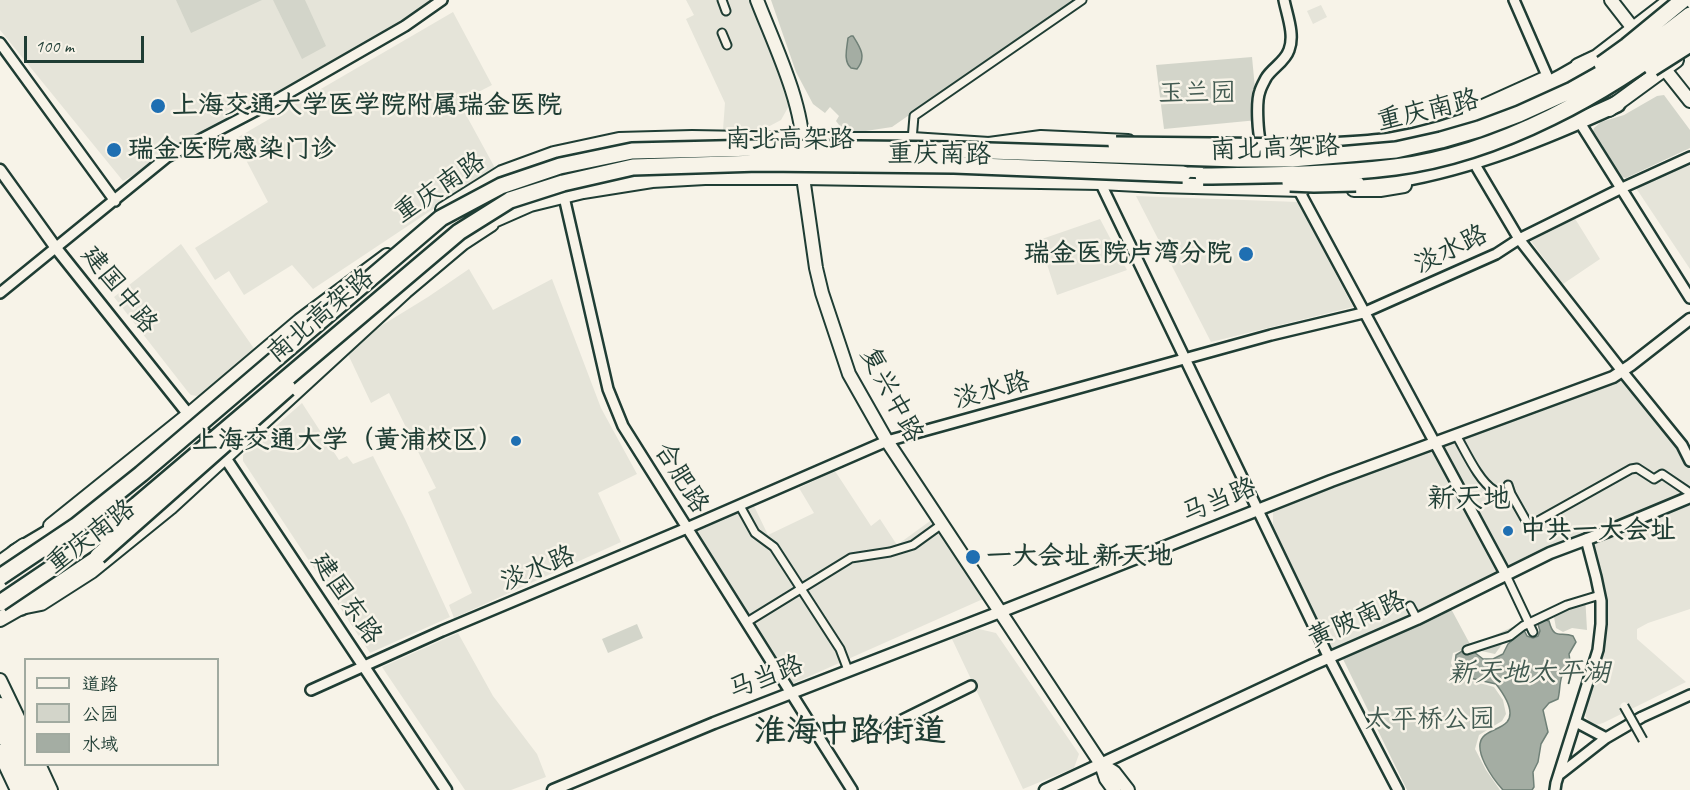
<!DOCTYPE html>
<meta charset="utf-8">
<style>
body{margin:0}
#map{position:relative;width:1690px;height:790px;overflow:hidden;background:#f7f3e8;font-family:Caveat,"LXGW WenKai TC",sans-serif}
canvas{display:block}
.legend{position:absolute;left:24px;top:658px;width:195px;height:108px;box-sizing:border-box;background:#f7f3e8;border:2px solid #a1aaa0;margin:0;padding:8px 10px;list-style:none;font-size:18px;color:#1f3d34}
.legend li{display:flex;align-items:center;gap:12px;height:30px}
.legend b{width:30px;border:2px solid #a1aaa0}
.scale{position:absolute;left:24px;top:36px;width:120px;height:27px;box-sizing:border-box;border:3px solid #1f3d34;border-top:0;padding-left:8px;font-size:18px;line-height:21px;white-space:nowrap;color:#1f3d34;-webkit-text-stroke:4px #f7f3e8;paint-order:stroke}
</style>
<div id="map">
<canvas width="1690" height="790"></canvas>
<ul class="legend">
<li><b style="height:8px;background:#f7f3e8"></b>道路</li>
<li><b style="height:16px;background:#d3d5ca"></b>公园</li>
<li><b style="height:16px;background:#a4ada3"></b>水域</li>
</ul>
<div class="scale">100 m</div>
</div>
<script>
const c = document.querySelector('canvas').getContext('2d');
c.lineJoin = 'round';
function fillPath(path, color) { c.fillStyle = color; c.fill(path, 'evenodd'); }
function trace(path, color, width, dash) { c.strokeStyle = color; c.lineWidth = width; c.lineCap = dash ? 'butt' : 'round'; c.setLineDash(dash || []); c.stroke(path); }
function label(font, color, halo, rows, align = 'center') {
  c.font = font + ' Caveat,"LXGW WenKai TC",sans-serif'; c.lineWidth = 5; c.setLineDash([]); c.textBaseline = 'middle'; c.strokeStyle = halo; c.fillStyle = color; for (const [text, x, y, turn = 0] of rows) {
    c.save(); c.translate(x, y); c.rotate((+turn || 0) * Math.PI / 180); c.textAlign = isNaN(turn) ? turn : align; if (halo) c.strokeText(text, 0, 0); c.fillText(text, 0, 0); c.restore();
  }
}
const built = new Path2D(`
 M 0,0 L 431,0 L 402,22 L 123,181 L 0,30 Z
 M 686,0 L 750,0 L 790,104 L 781,120 L 764,129 L 723,130 L 725,103 L 686,19 L 694,15 Z
 M 1321,5 L 1327,17 L 1313,24 L 1307,11 Z
 M 453,12 L 492,85 L 459,102 L 495,168 L 313,289 L 292,265 L 244,295 L 229,271 L 215,280 L 195,248 L 268,202 L 235,139 Z
 M 1690,164 L 1690,269 L 1636,188 L 1643,182 Z
 M 1136,196 L 1298,202 L 1353,307 L 1211,342 Z
 M 1574,217 L 1600,259 L 1563,284 L 1531,241 Z
 M 1100,219 L 1127,270 L 1057,295 L 1039,240 Z
 M 181,244 L 255,350 L 202,394 L 197,396 L 191,395 L 188,392 L 114,297 Z
 M 469,269 L 493,310 L 552,279 L 601,408 L 637,474 L 598,493 L 621,542 L 454,618 L 449,605 L 472,593 L 428,492 L 436,488 L 389,393 L 371,403 L 345,348 L 428,297 Z
 M 1620,380 L 1643,403 L 1685,459 L 1690,469 L 1690,492 L 1333,651 L 1326,645 L 1273,526 L 1273,512 L 1323,491 Z
 M 302,403 L 339,460 L 347,456 L 353,464 L 373,456 L 405,519 L 450,617 L 370,653 L 243,461 L 243,455 Z
 M 835,471 L 871,526 L 880,519 L 897,545 L 930,521 L 983,599 L 792,684 L 696,531 L 754,506 L 768,535 L 814,513 L 799,488 Z
 M 1690,505 L 1690,609 L 1648,623 L 1637,629 L 1637,639 L 1686,682 L 1603,723 L 1593,726 L 1586,717 L 1585,709 L 1607,629 L 1606,590 L 1594,543 Z
 M 979,629 L 996,633 L 1079,754 L 1074,768 L 1023,789 L 952,639 Z
 M 458,633 L 493,696 L 537,754 L 546,777 L 511,790 L 465,790 L 382,667 Z`);
const green = new Path2D(`
 M 176,0 L 262,0 L 191,33 Z
 M 273,0 L 305,0 L 326,46 L 302,59 Z
 M 771,0 L 1074,0 L 892,127 L 846,134 L 836,121 L 839,116 L 830,107 L 825,113 L 813,104 L 796,72 Z
 M 1252,57 L 1258,120 L 1164,129 L 1156,65 Z
 M 1664,95 L 1690,130 L 1690,148 L 1626,178 L 1616,176 L 1592,134 L 1594,128 L 1601,122 L 1624,115 L 1657,96 Z
 M 1585,594 L 1587,630 L 1572,628 L 1563,632 L 1556,628 L 1554,617 L 1543,615 L 1520,627 L 1503,643 L 1495,654 L 1468,648 L 1453,653 L 1451,663 L 1457,677 L 1494,687 L 1503,700 L 1506,714 L 1502,721 L 1479,735 L 1475,749 L 1486,770 L 1500,790 L 1407,790 L 1341,655 L 1449,605 L 1471,646 Z
 M 637,624 L 643,638 L 608,653 L 602,639 Z`);
const water = new Path2D(`
 M 851,36 L 853,36 C 860,47 867,57 857,69 L 851,68 C 843,61 847,48 848,38 Z
 M 1545,620 L 1549,621 C 1554,641 1561,631 1573,636 L 1576,642 L 1569,654 L 1570,661 L 1569,667 C 1558,674 1561,688 1558,699 L 1549,703 L 1543,710 L 1548,732 L 1541,744 L 1538,762 L 1533,772 L 1534,787 L 1532,790 L 1503,790 C 1493,779 1472,750 1483,737 C 1489,730 1501,729 1507,722 C 1516,711 1503,693 1496,684 L 1470,678 L 1459,673 L 1455,664 L 1456,655 L 1464,650 L 1474,652 L 1483,659 L 1493,659 L 1503,654 L 1508,644 L 1524,630 L 1527,636 L 1533,638 L 1538,636 L 1540,631 L 1537,621 Z`);
const pedestrian = new Path2D(`
 M 722,0 L 726,11
 M 722,33 L 727,45
 M 912,140 L 914,116 L 1082,0
 M 1456,435 C 1465,450 1479,482 1494,490
 M 1508,485 L 1511,494 L 1529,526 L 1631,469 L 1637,468 L 1654,479 L 1662,474 L 1690,493
 M 740,506 L 755,533 L 774,547 L 840,649 L 848,670
 M 1506,575 L 1533,632
 M 1410,606 L 1417,619
 M 747,622 L 851,558 L 890,552 L 913,545 L 942,524
 M 1467,650 L 1510,636 L 1523,626 L 1567,605 L 1600,595`);
const minor = new Path2D(`
 M 1514,0 L 1548,78
 M 0,43 L 115,201
 M 1582,126 L 1690,298
 M 1264,150 C 1257,141 1256,101 1260,91 C 1261,87 1264,82 1266,78 C 1272,68 1285,62 1289,50 C 1295,35 1287,15 1284,0
 M 556,162 L 608,389 L 623,426 L 852,790
 M 1477,168 L 1519,239 L 1622,371 L 1682,445 L 1690,461
 M 1100,182 L 1329,658 L 1398,790
 M 1297,187 L 1506,575
 M 0,293 L 167,157 L 278,99 L 405,26 L 442,0
 M 311,690 L 442,631 L 687,528 L 887,441 L 1271,335 L 1363,313 L 1496,254 L 1519,239 L 1622,188 L 1690,157
 M 1576,722 L 1606,738
 M 886,728 L 971,686
 M 1560,774 L 1606,738 L 1642,717 L 1690,695
 M 1555,790 L 1556,783 L 1598,650 L 1601,624 L 1601,601 L 1596,577 L 1586,539`);
const tertiary = new Path2D(`
 M 0,170 L 56,248 L 189,415 L 224,456 L 446,790
 M 553,790 L 714,723 L 1000,612 L 1331,481 L 1613,377 L 1631,365 L 1690,319
 M 1045,790 L 1312,665 L 1417,619 L 1550,553 L 1606,532 L 1690,497`);
const secondary = new Path2D(`
 M 757,0 C 774,44 803,103 803,150
 M 1611,0 L 1639,36
 M 1659,62 L 1690,101
 M 803,167 L 803,177 L 816,268 L 822,293 L 849,374 L 887,441 L 1101,764 L 1106,779 L 1114,790
 M 0,680 L 26,734
 M 39,764 L 51,790
 M 1101,764 L 1114,772 L 1128,790`);
const primary = new Path2D(`
 M 1578,66 L 1597,57 L 1671,0
 M 1609,109 L 1676,60
 M 1470,113 L 1543,80
 M 1354,189 L 1380,189 L 1404,185
 M 443,210 L 502,173 L 554,154 L 619,140 L 692,138 L 803,140 L 912,140 L 989,145 L 1041,138 L 1128,142
 M 480,226 L 530,204 L 583,191 L 652,180 L 705,177 L 803,177 L 1100,182 L 1158,185 L 1302,189
 M 51,526 L 189,415 L 300,321 L 387,256
 M 0,563 L 24,546
 M 0,619 L 21,607 L 41,603 L 91,571 L 170,507 L 405,291 L 462,243 L 491,224
 M 0,705 L 26,757
 M 0,728 L 31,790
 M 0,752 L 18,790
 M 29,764 L 41,790`);
const trunk = new Path2D(`
 M 1309,147 C 1336,145 1364,145 1391,141 C 1462,129 1526,99 1587,63
 M 1356,183 C 1370,182 1384,181 1398,179 C 1474,166 1547,136 1617,104
 M 15,553 L 69,521
 M 21,607 L 98,556`);
const pedestrianBridge = new Path2D(`
 M 1624,706 L 1643,740`);
const trunkBridge = new Path2D(`
 M 1602,64 L 1627,46 L 1683,0
 M 1652,68 L 1690,44
 M 1116,145 L 1309,147
 M 1203,176 C 1267,175 1332,175 1395,167 C 1500,154 1608,93 1690,29
 M 1290,183 L 1314,184 L 1356,183
 M 98,556 L 288,388
 M 0,577 L 76,526 L 141,474 L 441,218 L 501,186 L 560,166 L 632,151 L 758,148 L 958,150 L 1238,159 L 1292,159 L 1396,150 L 1441,140 L 1479,129 L 1519,114 L 1572,90 L 1622,62 L 1656,41 L 1690,15
 M 0,603 L 89,543 L 137,505 L 459,232 L 510,200 L 563,183 L 633,167 L 759,163 L 954,165 L 1183,174`);
const markers = [
 [158,106,8,"#1f6fb2"],
 [114,150,8,"#1f6fb2"],
 [1246,254,8,"#1f6fb2"],
 [516,441,6,"#1f6fb2"],
 [1508,531,6,"#1f6fb2"],
 [973,557,8,"#1f6fb2"]
];
const parkNames = [
 ["玉兰园",1197,94],
 ["太平桥公园",1430,720]
];
const poiNames = [
 ["上海交通大学医学院附属瑞金医院",172,106],
 ["瑞金医院感染门诊",128,150],
 ["瑞金医院卢湾分院",1232,254,"right"],
 ["上海交通大学（黄浦校区）",504,441,"right"],
 ["中共一大会址",1520,531],
 ["一大会址·新天地",986,557]
];
const streetNames = [
 ["重庆南路",1428,111,-13],
 ["南北高架路",790,140],
 ["南北高架路",1275,149,-2],
 ["重庆南路",939,155,1],
 ["重庆南路",440,188,-34],
 ["淡水路",1451,250,-26],
 ["建国中路",119,290,51],
 ["南北高架路",321,316,-40],
 ["淡水路",992,391,-15],
 ["复兴中路",891,395,62],
 ["合肥路",681,478,58],
 ["马当路",1219,501,-22],
 ["重庆南路",91,537,-37],
 ["淡水路",538,569,-22],
 ["建国东路",346,599,56],
 ["黄陂南路",1357,620,-24],
 ["马当路",766,678,-21]
];
const waterNames = [
 ["新天地太平湖",1529,674]
];
const quarterNames = [
 ["新天地",1469,500]
];
const districtNames = [
 ["淮海中路街道",850,733]
];
fillPath(built, '#e5e4d9');
fillPath(green, '#d3d5ca');
fillPath(water, '#a4ada3');
trace(water, '#6f8077', 1.5);
trace(pedestrian, '#1f3d34', 11);
trace(minor, '#1f3d34', 14);
trace(tertiary, '#1f3d34', 15);
trace(secondary, '#1f3d34', 16);
trace(primary, '#1f3d34', 18);
trace(trunk, '#1f3d34', 20);
trace(pedestrian, '#f7f3e8', 7);
trace(minor, '#f7f3e8', 9);
trace(tertiary, '#f7f3e8', 10);
trace(secondary, '#f7f3e8', 12);
trace(primary, '#f7f3e8', 14);
trace(trunk, '#f7f3e8', 15);
trace(pedestrianBridge, '#1f3d34', 11, []);
trace(trunkBridge, '#1f3d34', 20, []);
trace(pedestrianBridge, '#f7f3e8', 7);
trace(trunkBridge, '#f7f3e8', 15);
for (const [x, y, r, color] of markers) { const dot = new Path2D(); dot.arc(x, y, r, 0, 2 * Math.PI); c.fillStyle = color; c.fill(dot); trace(dot, '#f7f3e8', 2); }
label('26px', '#435b52', '#f7f3e8', parkNames);
label('bold 26px', '#1f3d34', '#f7f3e8', poiNames, 'left');
label('26px', '#1f3d34', '#f7f3e8', streetNames);
label('italic 27px', '#405950', '#f7f3e8', waterNames);
label('28px', '#1f3d34', '#f7f3e8', quarterNames);
label('bold 32px', '#1f3d34', '#f7f3e8', districtNames);
</script>
